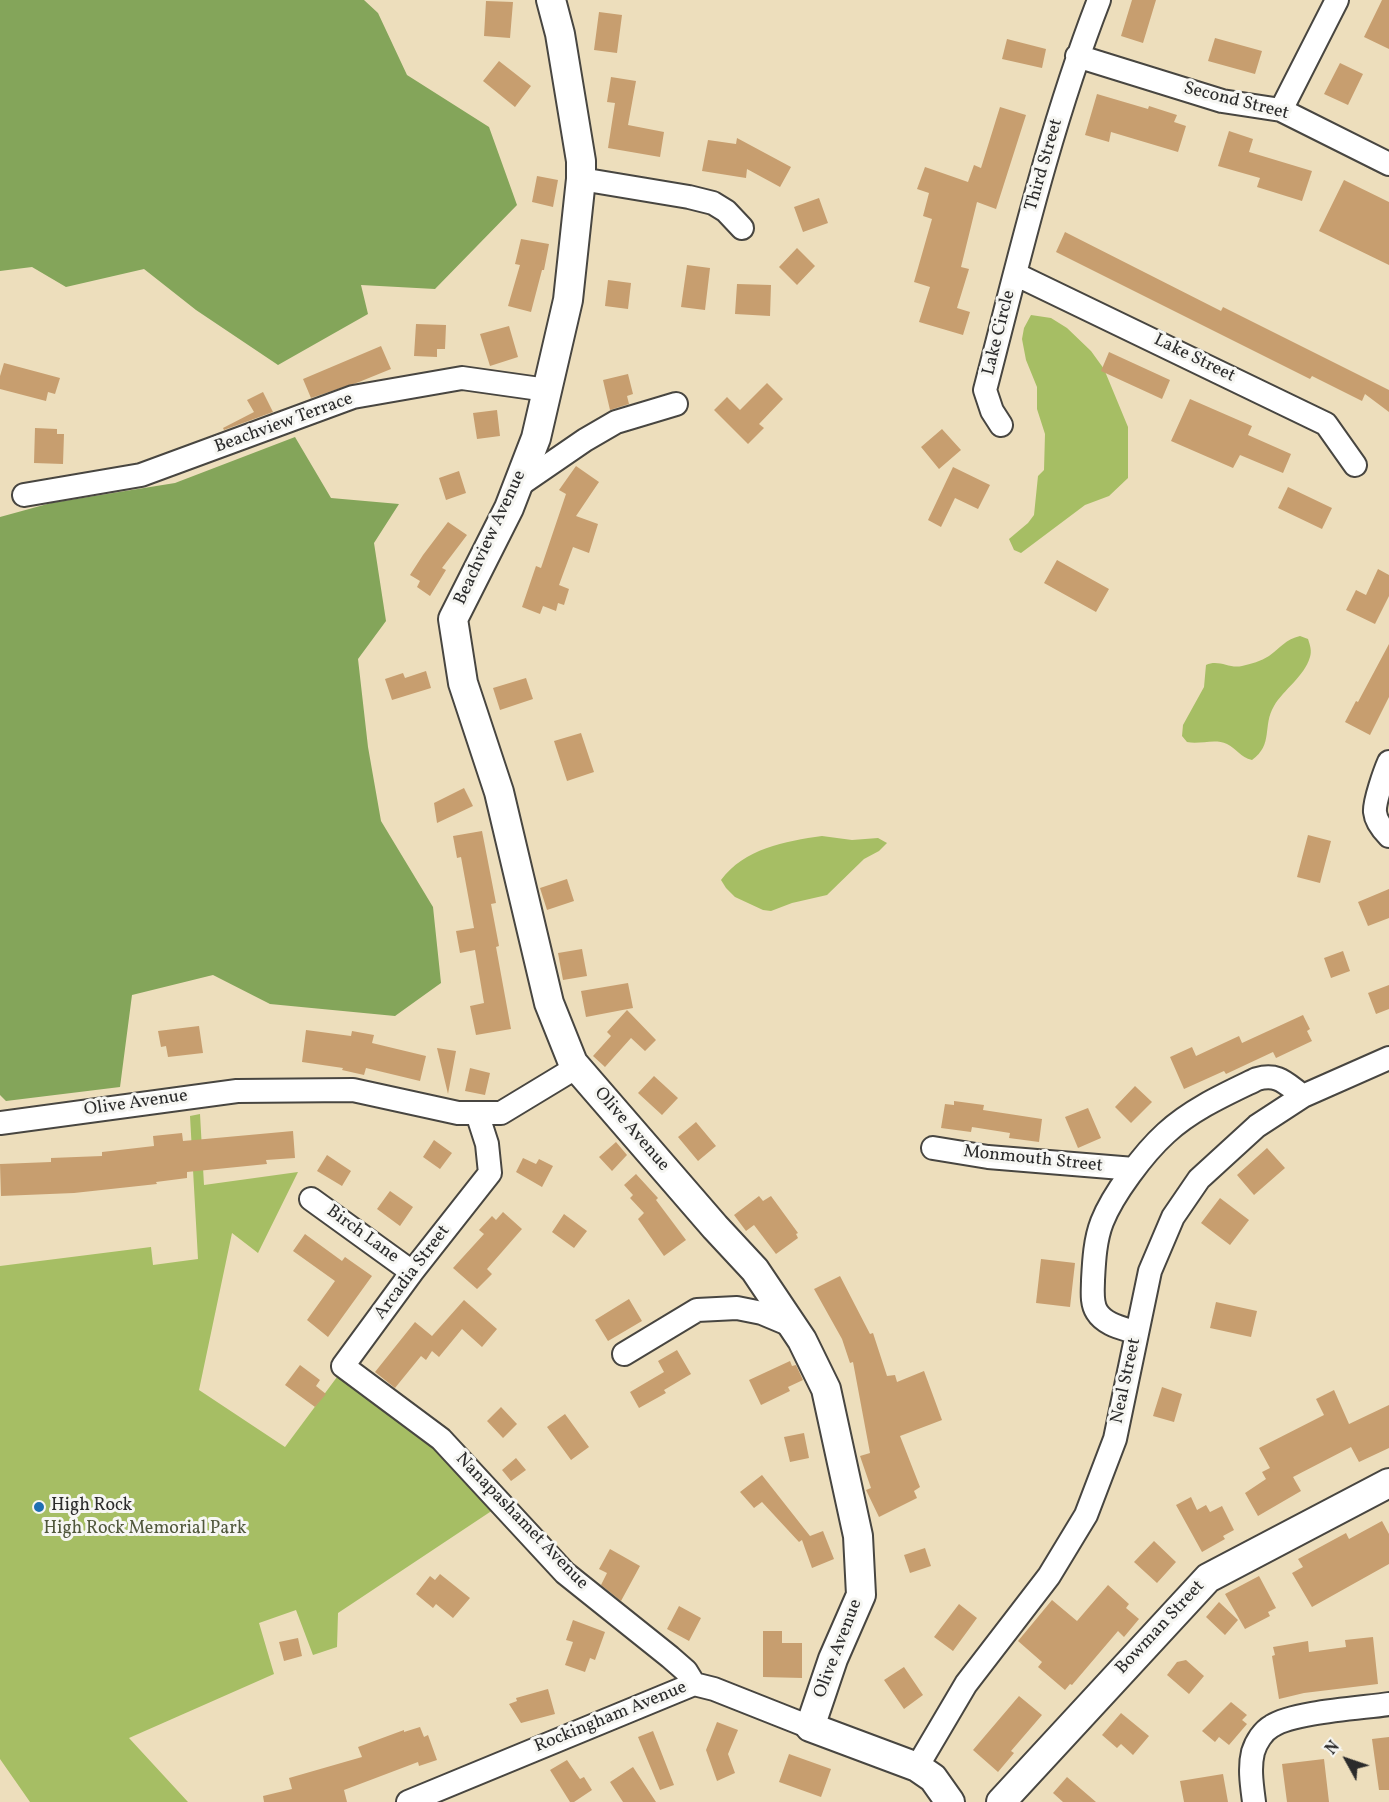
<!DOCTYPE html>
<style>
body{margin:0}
#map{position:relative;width:1389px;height:1802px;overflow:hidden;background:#eddebc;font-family:Vollkorn,serif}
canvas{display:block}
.north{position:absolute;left:1317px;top:1730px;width:60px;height:60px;-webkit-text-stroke:4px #f6f6f2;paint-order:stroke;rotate:310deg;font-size:16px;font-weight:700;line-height:24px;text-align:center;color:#2b2b2b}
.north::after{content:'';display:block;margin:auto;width:21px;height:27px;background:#2b2b2b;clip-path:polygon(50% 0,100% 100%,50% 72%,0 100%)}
</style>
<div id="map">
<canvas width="1389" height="1802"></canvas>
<div class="north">N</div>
</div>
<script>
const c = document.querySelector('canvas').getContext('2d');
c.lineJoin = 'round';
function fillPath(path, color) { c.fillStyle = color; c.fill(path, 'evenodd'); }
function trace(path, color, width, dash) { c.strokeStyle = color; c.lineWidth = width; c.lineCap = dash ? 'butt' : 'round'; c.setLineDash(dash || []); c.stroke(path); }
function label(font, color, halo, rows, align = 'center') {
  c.font = font + ' Vollkorn,serif'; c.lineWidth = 6; c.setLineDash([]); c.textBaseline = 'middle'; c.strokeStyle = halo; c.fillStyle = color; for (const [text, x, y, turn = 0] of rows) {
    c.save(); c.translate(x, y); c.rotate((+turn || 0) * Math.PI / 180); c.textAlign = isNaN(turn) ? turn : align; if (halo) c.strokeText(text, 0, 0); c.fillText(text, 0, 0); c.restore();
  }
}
const green = new Path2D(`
 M 1031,315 L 1051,318 L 1067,328 L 1091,351 L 1104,369 L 1128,427 L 1128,478 L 1109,496 L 1085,505 L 1021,553 L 1014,550 L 1009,539 L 1028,523 L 1034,515 L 1038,476 L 1044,470 L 1045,434 L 1037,409 L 1037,387 L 1026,360 L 1022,339 L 1024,328 Z
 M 1300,636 L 1308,639 C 1310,645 1312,651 1310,657 C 1304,677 1284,689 1274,706 C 1262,726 1274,744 1252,760 C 1240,757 1237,749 1227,744 C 1214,738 1200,745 1187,742 L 1182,736 L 1183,725 L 1204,687 L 1206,665 C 1219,659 1229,669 1242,666 C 1251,664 1261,661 1269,656 C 1280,648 1286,639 1300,636 Z
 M 822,836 L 852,840 L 878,838 L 887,843 L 879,851 L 864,859 L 827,895 L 792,903 L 771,911 L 763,910 L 735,897 L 726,888 L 721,880 C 744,849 785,841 822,836 Z
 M 200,1114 L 204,1185 L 298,1172 L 258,1253 L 232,1233 L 199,1390 L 285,1447 L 340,1373 L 438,1449 L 496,1508 L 338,1613 L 337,1647 L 313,1655 L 296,1610 L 259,1623 L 274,1674 L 129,1738 L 188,1802 L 30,1802 L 0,1759 L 0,1266 L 151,1247 L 153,1265 L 198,1259 L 190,1116 Z`);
const forest = new Path2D(`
 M 0,0 L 364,0 L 378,13 L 407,75 L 489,127 L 517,205 L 435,289 L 361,285 L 368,314 L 278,365 L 196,310 L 144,269 L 66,287 L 32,267 L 0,271 Z
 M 295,437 L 331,498 L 399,504 L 374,543 L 386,621 L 358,659 L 368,747 L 381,821 L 433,907 L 441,983 L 395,1016 L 270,1004 L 213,975 L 132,995 L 120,1087 L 6,1101 L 0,1095 L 0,517 L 51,503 L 175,483 Z`);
const building = new Path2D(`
 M 1132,0 L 1156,0 L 1143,43 L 1121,36 Z
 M 1382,0 L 1389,0 L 1389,49 L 1364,37 Z
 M 486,1 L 513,2 L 510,38 L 484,36 Z
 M 599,12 L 622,15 L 617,53 L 594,50 Z
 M 1215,38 L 1262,51 L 1255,74 L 1208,61 Z
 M 1007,39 L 1046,49 L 1042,68 L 1002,59 Z
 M 499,61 L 531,86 L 515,107 L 483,81 Z
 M 1340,63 L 1363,74 L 1348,105 L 1324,94 Z
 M 611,77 L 636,81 L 628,125 L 664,132 L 660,157 L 608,148 L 615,103 L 607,102 Z
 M 1097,94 L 1148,109 L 1149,106 L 1177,115 L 1174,122 L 1186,126 L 1178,152 L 1111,132 L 1109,142 L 1085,135 Z
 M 1000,107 L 1026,115 L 996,209 L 977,202 L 961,267 L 969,269 L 957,308 L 970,312 L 963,335 L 919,322 L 930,287 L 914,282 L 932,219 L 923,216 L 929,193 L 917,189 L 925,167 L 968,182 L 974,165 L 981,168 Z
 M 1229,131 L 1253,139 L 1249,152 L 1312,171 L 1302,201 L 1257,187 L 1260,178 L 1218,166 Z
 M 737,138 L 791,167 L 780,187 L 747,169 L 746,178 L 702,171 L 708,140 L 736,144 Z
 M 537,176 L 558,180 L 553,207 L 532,202 Z
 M 1344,180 L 1389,202 L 1389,265 L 1319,231 Z
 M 819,198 L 828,223 L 803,232 L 794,207 Z
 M 1065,232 L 1221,311 L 1223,307 L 1389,390 L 1389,412 L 1365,394 L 1362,401 L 1312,376 L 1310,379 L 1056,252 Z
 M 521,239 L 549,244 L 544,270 L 542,270 L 531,312 L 508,306 L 520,265 L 515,264 Z
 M 797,248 L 815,266 L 797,285 L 779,267 Z
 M 687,265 L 710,268 L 705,310 L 681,307 Z
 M 608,280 L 631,283 L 628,309 L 605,306 Z
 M 737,284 L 771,285 L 770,316 L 735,314 Z
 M 416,324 L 446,325 L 445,349 L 437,349 L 437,357 L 414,356 Z
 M 509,326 L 518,357 L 490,366 L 480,334 Z
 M 381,346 L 391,369 L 359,382 L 311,398 L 303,379 Z
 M 1109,352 L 1170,380 L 1162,399 L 1101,371 Z
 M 4,363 L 60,378 L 55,394 L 48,392 L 46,401 L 0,389 L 0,376 Z
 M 628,374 L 633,394 L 627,396 L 629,404 L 610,410 L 603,380 Z
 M 767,383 L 783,399 L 759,424 L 764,428 L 748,444 L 714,410 L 727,397 L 740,410 Z
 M 263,392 L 273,412 L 224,430 L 223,428 L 254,412 L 247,400 Z
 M 1190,399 L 1252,426 L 1248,435 L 1291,454 L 1283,473 L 1240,455 L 1233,468 L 1171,441 Z
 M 497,410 L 500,436 L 477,439 L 473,413 Z
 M 35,428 L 57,429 L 57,434 L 64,434 L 63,464 L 34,463 Z
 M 942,429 L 961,450 L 939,469 L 921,447 Z
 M 576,466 L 599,482 L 576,516 L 598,524 L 589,553 L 573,547 L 559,585 L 569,589 L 564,605 L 558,603 L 556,611 L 543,606 L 540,614 L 522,607 L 536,566 L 541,568 L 566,494 L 559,490 Z
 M 953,467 L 990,485 L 978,509 L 955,498 L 941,527 L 928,520 Z
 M 459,471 L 466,493 L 446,500 L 439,478 Z
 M 1288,487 L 1332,508 L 1322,529 L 1278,508 Z
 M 448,522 L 467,535 L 442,568 L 446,570 L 430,596 L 417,587 L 420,581 L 410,575 L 423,555 Z
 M 1057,560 L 1109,589 L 1096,612 L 1044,583 Z
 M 1378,569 L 1389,575 L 1389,596 L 1375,624 L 1346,610 L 1356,590 L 1366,595 Z
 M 1389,644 L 1389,697 L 1370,735 L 1345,722 L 1356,701 L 1358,702 Z
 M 426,671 L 431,688 L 392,700 L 385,679 L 403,673 L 405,678 Z
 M 526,678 L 533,699 L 500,710 L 493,688 Z
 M 581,733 L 594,772 L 567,781 L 554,741 Z
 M 464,788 L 473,806 L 437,823 L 434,803 Z
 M 482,831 L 496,903 L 491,904 L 499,946 L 496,947 L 511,1029 L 476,1035 L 470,1006 L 484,1003 L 475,950 L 460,953 L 456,931 L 474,928 L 461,857 L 457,858 L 453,836 Z
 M 1308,835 L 1331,841 L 1320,883 L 1297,877 Z
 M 567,879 L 574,901 L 547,910 L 540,888 Z
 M 1389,889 L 1389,918 L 1368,926 L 1358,902 Z
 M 582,949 L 587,976 L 563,980 L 558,953 Z
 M 1343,951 L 1350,971 L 1331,978 L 1324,958 Z
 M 628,983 L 633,1008 L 586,1017 L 581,991 Z
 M 1389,985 L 1389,1009 L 1376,1014 L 1368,993 Z
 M 627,1010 L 656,1040 L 645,1051 L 631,1038 L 605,1067 L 593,1056 L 611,1036 L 607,1032 Z
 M 1303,1015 L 1310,1029 L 1307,1031 L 1312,1041 L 1276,1058 L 1273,1052 L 1226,1074 L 1224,1071 L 1184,1089 L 1170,1057 L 1192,1047 L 1196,1056 L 1239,1036 L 1242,1043 Z
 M 199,1026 L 203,1053 L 168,1057 L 166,1046 L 161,1047 L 158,1031 Z
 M 306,1030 L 351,1036 L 352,1031 L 374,1035 L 372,1043 L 426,1056 L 420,1081 L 366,1068 L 364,1075 L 342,1070 L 343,1068 L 302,1062 Z
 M 437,1048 L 456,1051 L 448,1094 Z
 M 470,1068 L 490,1073 L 485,1095 L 465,1091 Z
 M 654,1076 L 678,1098 L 662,1115 L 638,1093 Z
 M 1135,1086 L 1152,1102 L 1131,1123 L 1115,1107 Z
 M 954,1101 L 984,1105 L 983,1110 L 1042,1119 L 1039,1142 L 1009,1138 L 1010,1133 L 972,1127 L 971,1132 L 941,1128 L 945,1104 L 954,1105 Z
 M 1088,1108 L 1101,1138 L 1078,1148 L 1065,1117 Z
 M 696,1122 L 716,1146 L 698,1161 L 678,1137 Z
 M 293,1131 L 295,1158 L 266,1160 L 267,1164 L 187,1172 L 187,1178 L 156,1182 L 157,1184 L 74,1193 L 1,1196 L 0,1164 L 51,1162 L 51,1158 L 102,1156 L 102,1152 L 154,1146 L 153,1136 L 182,1133 L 183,1141 Z
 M 434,1140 L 452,1153 L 440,1169 L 423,1157 Z
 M 616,1142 L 627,1155 L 612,1171 L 599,1157 Z
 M 1267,1148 L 1285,1168 L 1254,1195 L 1237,1175 Z
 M 327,1155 L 351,1171 L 342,1186 L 317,1171 Z
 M 523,1158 L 536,1164 L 539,1159 L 553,1166 L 542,1187 L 516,1172 Z
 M 636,1174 L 658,1198 L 656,1200 L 686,1240 L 664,1256 L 638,1219 L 644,1213 L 630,1198 L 633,1195 L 624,1185 Z
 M 390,1191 L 413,1207 L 400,1226 L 377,1209 Z
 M 759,1196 L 763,1201 L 771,1196 L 798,1233 L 796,1234 L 798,1238 L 776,1254 L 754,1225 L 746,1231 L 734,1215 Z
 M 1220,1198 L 1249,1220 L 1230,1245 L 1201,1223 Z
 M 503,1212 L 522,1229 L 487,1269 L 492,1274 L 477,1289 L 453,1268 L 484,1234 L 479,1230 L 492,1216 L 496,1220 Z
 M 564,1214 L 587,1231 L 574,1248 L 552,1232 Z
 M 305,1234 L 342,1261 L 345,1257 L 372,1276 L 328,1337 L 307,1320 L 335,1281 L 293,1251 Z
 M 1041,1259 L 1075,1263 L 1070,1307 L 1036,1303 Z
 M 840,1276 L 870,1334 L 873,1333 L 887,1376 L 895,1375 L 897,1382 L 924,1371 L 942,1420 L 900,1436 L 920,1487 L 914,1491 L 917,1498 L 879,1517 L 866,1490 L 871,1488 L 860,1456 L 870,1453 L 853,1362 L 850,1363 L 842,1339 L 814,1289 Z
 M 629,1299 L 642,1321 L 608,1341 L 595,1320 Z
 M 464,1300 L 497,1329 L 482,1347 L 462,1329 L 439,1357 L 432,1351 L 426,1360 L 421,1356 L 395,1388 L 375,1372 L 415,1322 L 432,1336 Z
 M 1216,1302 L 1257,1311 L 1251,1337 L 1210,1328 Z
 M 677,1350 L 691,1374 L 664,1390 L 666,1393 L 639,1408 L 630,1392 L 664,1372 L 658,1361 Z
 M 790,1361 L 792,1366 L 796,1365 L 803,1380 L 788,1387 L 790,1391 L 761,1405 L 749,1380 Z
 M 300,1365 L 320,1380 L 316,1386 L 326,1394 L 315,1407 L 285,1385 Z
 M 1162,1387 L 1182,1394 L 1174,1422 L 1153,1416 Z
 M 1334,1390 L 1349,1424 L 1389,1405 L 1389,1448 L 1359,1462 L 1351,1447 L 1293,1477 L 1301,1491 L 1258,1516 L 1245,1493 L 1266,1479 L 1262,1472 L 1270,1468 L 1259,1448 L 1324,1415 L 1316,1399 Z
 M 501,1407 L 517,1424 L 503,1438 L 487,1421 Z
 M 565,1414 L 589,1447 L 571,1460 L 547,1427 Z
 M 804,1433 L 809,1458 L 790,1462 L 784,1437 Z
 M 516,1458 L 526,1470 L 511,1481 L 502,1470 Z
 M 762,1475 L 810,1536 L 823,1531 L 834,1559 L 812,1568 L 802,1540 L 799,1542 L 762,1502 L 754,1508 L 740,1492 Z
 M 1191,1497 L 1197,1510 L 1206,1505 L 1210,1512 L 1222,1506 L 1234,1530 L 1223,1536 L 1225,1539 L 1202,1552 L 1176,1505 Z
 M 1382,1521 L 1389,1534 L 1389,1564 L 1312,1607 L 1292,1573 L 1303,1567 L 1298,1559 L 1346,1533 L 1349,1539 Z
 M 1154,1541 L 1176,1562 L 1157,1583 L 1134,1562 Z
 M 925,1548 L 931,1566 L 910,1573 L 904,1555 Z
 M 610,1549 L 640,1566 L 621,1601 L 601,1585 L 607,1573 L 599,1569 Z
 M 440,1574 L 470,1598 L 453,1618 L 436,1604 L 433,1608 L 416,1594 L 430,1576 L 435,1580 Z
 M 1259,1576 L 1276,1608 L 1268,1612 L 1270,1616 L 1245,1629 L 1225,1594 Z
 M 1108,1585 L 1129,1604 L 1126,1608 L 1139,1619 L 1124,1637 L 1118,1631 L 1072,1685 L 1070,1684 L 1065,1690 L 1038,1667 L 1042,1662 L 1018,1641 L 1052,1600 L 1077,1621 Z
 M 1219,1602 L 1238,1620 L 1225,1635 L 1206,1617 Z
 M 959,1604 L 977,1618 L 953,1651 L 934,1637 Z
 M 679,1606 L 701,1618 L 689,1641 L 667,1629 Z
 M 573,1620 L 605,1632 L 595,1660 L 590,1658 L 585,1672 L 565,1665 L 573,1642 L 566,1640 Z
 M 763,1631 L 782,1631 L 782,1643 L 802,1643 L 802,1678 L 763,1677 Z
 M 1373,1637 L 1378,1684 L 1304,1693 L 1279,1699 L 1272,1656 L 1275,1655 L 1273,1647 L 1308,1641 L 1309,1652 L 1346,1647 L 1345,1640 Z
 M 298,1638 L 302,1656 L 284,1661 L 279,1642 Z
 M 1186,1660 L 1204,1676 L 1189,1694 L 1167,1675 L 1177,1662 Z
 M 904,1667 L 923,1695 L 904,1709 L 884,1680 Z
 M 548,1689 L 555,1714 L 521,1723 L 509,1704 L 517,1701 L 516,1698 Z
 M 1019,1696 L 1042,1715 L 1011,1751 L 1014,1753 L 998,1772 L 973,1750 Z
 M 1231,1702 L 1247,1715 L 1242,1720 L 1247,1724 L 1229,1745 L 1219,1737 L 1215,1742 L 1202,1731 Z
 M 1121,1713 L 1149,1736 L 1133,1755 L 1121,1744 L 1117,1748 L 1102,1735 Z
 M 717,1722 L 738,1730 L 728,1754 L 735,1773 L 717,1781 L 706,1750 Z
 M 420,1727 L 424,1737 L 428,1735 L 437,1760 L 419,1766 L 418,1762 L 344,1790 L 347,1802 L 264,1802 L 263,1796 L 292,1789 L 289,1778 L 362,1757 L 358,1747 L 404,1730 L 404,1732 Z
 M 653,1731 L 674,1785 L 660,1790 L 638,1737 Z
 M 1389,1737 L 1389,1790 L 1379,1790 L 1372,1739 Z
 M 789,1754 L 831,1769 L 821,1797 L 779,1782 Z
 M 1324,1759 L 1329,1802 L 1287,1802 L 1282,1764 Z
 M 567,1760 L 580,1779 L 584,1777 L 592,1790 L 574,1802 L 570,1802 L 550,1770 Z
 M 633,1767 L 656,1802 L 623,1802 L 610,1782 Z
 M 1223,1774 L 1228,1802 L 1184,1802 L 1180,1781 Z
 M 1067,1777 L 1096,1802 L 1063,1802 L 1053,1793 Z`);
const minor = new Path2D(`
 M 1077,56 L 1222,101 L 1281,110 L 1389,164
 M 1281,110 L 1337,0
 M 581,179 L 689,197 L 713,203 L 726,211 L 742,228
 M 1015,274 L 1326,424 L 1355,465
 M 1001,425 L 992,411 L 985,390 C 1019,259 1050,126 1099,0
 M 518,486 L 585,440 L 616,422 L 676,404
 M 24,495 L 141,475 L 353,397 L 462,378 L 547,390
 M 1389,762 C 1385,771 1374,802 1375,812 C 1376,822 1383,830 1389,836
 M 477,1113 L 487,1144 L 490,1173 L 412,1272 L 343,1366 L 441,1439 L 565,1573 L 670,1657 L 686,1671 L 694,1684
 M 0,1123 L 237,1091 L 353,1090 L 458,1113 L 501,1113 L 577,1067
 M 933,1148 L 988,1157 L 1134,1169
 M 311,1199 L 412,1272
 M 1137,1333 C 1123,1328 1105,1325 1097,1312 C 1091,1303 1093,1290 1093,1280 C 1094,1261 1095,1240 1102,1222 C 1113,1194 1144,1153 1166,1133 C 1192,1109 1226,1094 1257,1079 C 1279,1073 1286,1084 1303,1096
 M 624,1354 L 697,1310 L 737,1308 L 762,1313 L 793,1326
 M 917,1767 L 966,1684 L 1049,1576 L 1086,1515 L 1115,1439 L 1150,1271 L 1173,1217 L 1199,1179 L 1257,1126 L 1303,1096 L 1389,1058
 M 408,1802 L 694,1684 L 714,1689 L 810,1727
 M 1254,1802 C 1252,1786 1249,1768 1253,1752 C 1256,1742 1263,1731 1272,1726 C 1293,1712 1362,1708 1389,1704`);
const tertiary = new Path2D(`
 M 551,0 L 560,34 L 581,161 L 581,179 L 568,300 L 536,438 L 509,508 L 453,619 L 463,683 L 499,792 L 549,1003 L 573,1063 L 715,1227 L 755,1270 L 802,1340 L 826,1389 L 858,1536 L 861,1595 L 833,1659 L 810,1727 L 917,1767 L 933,1778 L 950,1802
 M 1001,1802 L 1208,1578 L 1389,1483`);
const markers = [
 [39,1507,6,"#1f6fb2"]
];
const streetNames = [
 ["Second Street",1236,102,14],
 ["Third Street",1045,165,-74],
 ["Lake Circle",1000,333,-76],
 ["Lake Street",1194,359,26],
 ["Beachview Terrace",284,424,-20],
 ["Beachview Avenue",491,538,-65],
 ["Olive Avenue",136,1104,-8],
 ["Olive Avenue",631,1130,49],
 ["Monmouth Street",1033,1160,6],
 ["Birch Lane",362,1235,36],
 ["Arcadia Street",413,1273,-53],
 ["Neal Street",1127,1381,-78],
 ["Nanapashamet Avenue",521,1522,46],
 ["Bowman Street",1161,1628,-47],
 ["Olive Avenue",839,1649,-69],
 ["Rockingham Avenue",611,1718,-22]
];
const poiNames = [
 ["High Rock",51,1507]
];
const parkNames = [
 ["High Rock Memorial Park",145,1530]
];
fillPath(green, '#a6be64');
fillPath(forest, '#84a55a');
fillPath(building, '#c79e6f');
trace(minor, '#484641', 26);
trace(tertiary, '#484641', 32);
trace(minor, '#fff', 22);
trace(tertiary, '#fff', 28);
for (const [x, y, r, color] of markers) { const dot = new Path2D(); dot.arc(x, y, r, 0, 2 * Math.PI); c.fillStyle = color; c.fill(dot); trace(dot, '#f6f6f2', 2); }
label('18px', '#2b2b2b', '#f6f6f2', streetNames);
label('18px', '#2b2b2b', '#f6f6f2', poiNames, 'left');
label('18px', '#50573c', '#f6f6f2', parkNames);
</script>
